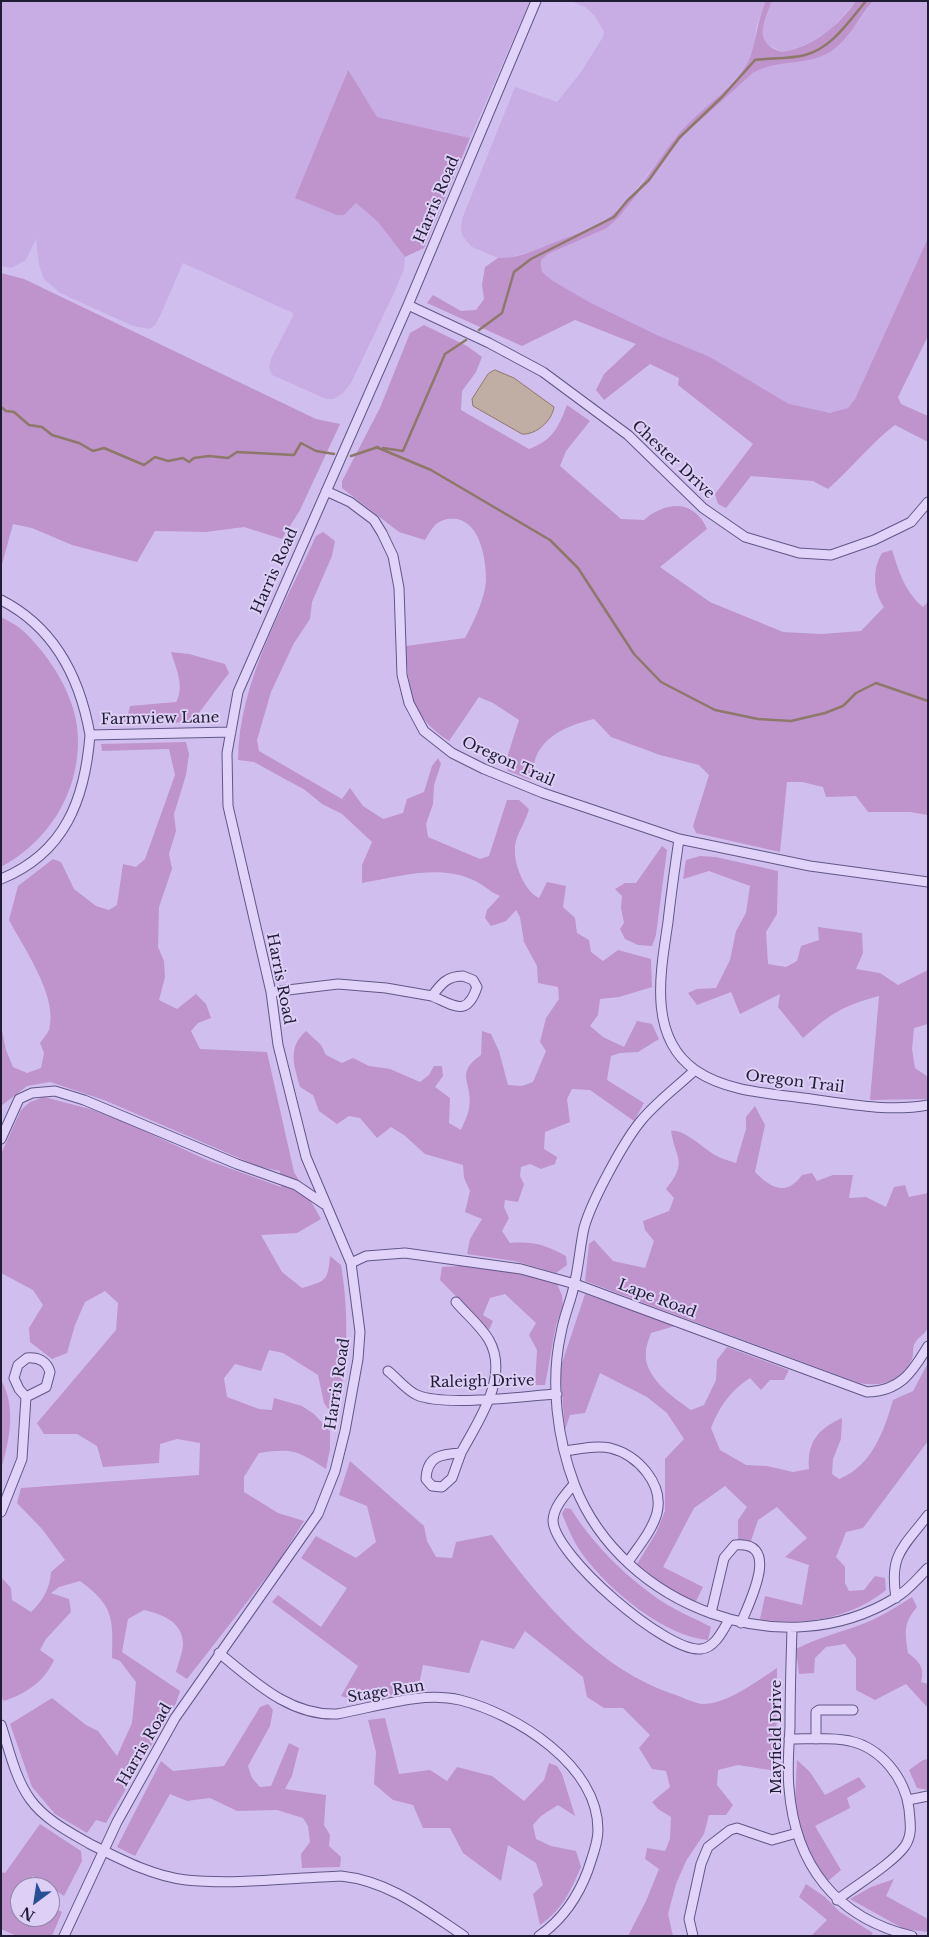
<!DOCTYPE html>
<style>
body{margin:0}
#map{position:relative;width:929px;height:1937px;overflow:hidden;background:#d0bfee;font-family:"Libre Baskerville",serif}
canvas{display:block}
.frame{position:absolute;inset:0;border:2px solid #201c36;pointer-events:none}
.north{position:absolute;left:10px;top:1877px;width:50px;height:50px;box-sizing:border-box;background:#ddcff5;border:1px solid #9187a9;border-radius:50%;rotate:211deg;font-size:14px;font-weight:700;line-height:20px;text-align:center;color:#201c36}
.north::after{content:'';display:block;margin:auto;width:18px;height:22px;background:#274f96;clip-path:polygon(50% 0,100% 100%,50% 72%,0 100%)}
</style>
<div id="map">
<canvas width="929" height="1937"></canvas>
<div class="frame"></div>
<div class="north">N</div>
</div>
<script>
const c = document.querySelector('canvas').getContext('2d');
c.lineJoin = 'round';
function fillPath(path, color) { c.fillStyle = color; c.fill(path, 'evenodd'); }
function trace(path, color, width, dash) { c.strokeStyle = color; c.lineWidth = width; c.lineCap = dash ? 'butt' : 'round'; c.setLineDash(dash || []); c.stroke(path); }
function label(font, color, halo, rows, align = 'center') {
  c.font = font + ' "Libre Baskerville",serif'; c.lineWidth = 4; c.setLineDash([]); c.textBaseline = 'middle'; c.strokeStyle = halo; c.fillStyle = color; for (const [text, x, y, turn = 0] of rows) {
    c.save(); c.translate(x, y); c.rotate((+turn || 0) * Math.PI / 180); c.textAlign = isNaN(turn) ? turn : align; if (halo) c.strokeText(text, 0, 0); c.fillText(text, 0, 0); c.restore();
  }
}
const farmland = new Path2D(`
 M 1,1 L 530,1 L 470,138 L 377,117 L 347,71 L 323,134 L 322,208 L 344,215 L 356,203 L 378,222 L 405,257 L 404,269 L 394,293 L 363,358 L 351,383 L 343,393 L 334,399 L 326,399 L 272,375 L 269,367 L 271,359 L 293,316 L 293,313 L 183,263 L 160,316 L 155,325 L 150,329 L 133,326 L 60,293 L 44,279 L 39,265 L 36,239 L 26,260 L 11,268 L 1,266 Z
 M 571,1 L 766,1 L 756,28 L 755,47 L 743,72 L 676,138 L 630,197 L 618,210 L 593,228 L 533,251 L 508,258 L 498,258 L 472,247 L 463,237 L 461,229 L 462,219 L 515,87 L 557,102 L 581,72 L 603,37 L 604,32 L 595,16 L 585,7 Z
 M 772,1 L 856,1 L 827,34 L 800,47 L 782,52 L 768,45 L 763,40 L 762,29 Z
 M 873,1 L 928,1 L 928,238 L 855,399 L 848,408 L 839,412 L 822,413 L 789,404 L 710,357 L 679,346 L 589,302 L 553,281 L 542,272 L 541,260 L 548,254 L 607,228 L 619,217 L 684,135 L 753,73 L 763,67 L 819,56 L 845,39 Z`);
const green = new Path2D(`
 M 766,1 L 772,1 C 764,23 752,43 782,52 C 815,46 837,27 856,1 L 873,1 C 859,16 851,37 834,49 C 812,67 777,58 753,73 L 684,135 L 619,217 L 607,228 L 548,254 L 541,260 L 541,265 L 542,272 L 553,281 L 589,302 L 659,336 L 710,357 L 789,404 L 830,413 L 848,408 L 855,399 L 928,238 L 928,336 L 898,397 L 901,404 L 928,416 L 928,442 L 895,425 C 871,443 851,469 828,489 L 813,481 L 751,476 L 726,508 L 718,504 L 715,494 L 753,444 L 678,385 L 679,378 L 650,364 L 604,400 L 596,390 L 604,374 L 636,344 L 575,320 L 522,346 L 427,303 L 433,295 L 461,311 L 476,310 L 484,299 L 482,285 L 485,267 L 498,258 C 517,259 535,250 553,243 C 570,236 589,231 605,220 C 640,197 658,155 687,125 C 704,107 727,92 742,72 C 757,53 755,24 766,1 Z
 M 348,70 L 377,117 L 470,138 L 424,248 L 405,257 L 378,222 L 356,203 L 344,215 L 337,215 L 295,198 Z
 M 1,273 L 24,279 L 316,419 L 340,424 L 300,510 L 282,539 L 244,527 L 206,532 L 155,531 L 137,562 L 72,545 L 32,528 L 13,524 L 1,568 Z
 M 424,325 L 467,346 L 482,357 L 476,372 L 462,391 L 461,410 L 529,449 C 553,440 558,428 567,405 L 590,421 L 566,451 L 560,466 L 621,519 L 644,520 C 666,501 694,499 707,529 L 660,567 L 710,602 L 783,632 L 821,634 L 861,631 L 884,607 C 873,591 872,570 882,553 L 892,550 C 899,572 905,592 923,607 L 928,602 L 928,815 L 910,812 L 868,812 L 856,796 L 826,797 L 823,787 L 802,782 L 787,782 L 780,852 L 696,833 L 693,826 L 709,775 L 699,765 L 660,755 L 611,737 L 594,719 C 572,724 545,734 536,757 C 533,764 533,773 531,780 L 508,771 L 505,764 L 519,720 L 493,703 L 479,697 L 449,741 C 410,716 408,689 406,646 L 465,638 C 474,621 485,599 486,580 C 486,560 481,524 457,519 C 449,518 442,519 436,524 C 432,528 428,535 425,540 L 399,532 L 342,488 L 342,481 L 380,408 L 410,333 Z
 M 323,532 L 335,541 L 332,556 L 312,602 L 310,619 L 294,643 L 271,692 L 257,740 L 259,751 L 342,799 L 350,788 L 363,806 L 383,819 L 403,813 L 407,799 L 424,792 L 432,766 L 438,758 L 441,764 L 434,785 L 433,804 L 426,824 L 428,837 L 480,859 L 489,856 L 507,800 L 519,800 L 529,809 C 526,822 516,834 515,846 C 513,863 524,891 539,898 L 547,882 L 566,886 L 563,907 L 575,918 L 577,933 L 589,940 L 591,952 L 603,961 L 618,950 L 651,959 L 652,987 L 619,997 L 600,999 L 598,1015 L 590,1026 L 603,1037 L 624,1047 L 637,1021 L 652,1024 L 659,1039 L 638,1052 L 620,1053 L 611,1056 L 607,1080 L 644,1103 L 634,1121 L 590,1090 L 572,1089 L 567,1099 L 570,1122 L 545,1132 L 544,1149 L 557,1157 L 555,1164 L 541,1169 L 530,1164 L 521,1167 L 520,1176 L 524,1184 L 518,1202 L 505,1200 L 504,1207 L 509,1218 L 502,1231 L 510,1243 C 533,1241 546,1245 566,1256 L 567,1265 L 556,1273 L 514,1261 L 467,1254 L 470,1239 L 482,1219 L 465,1212 L 470,1191 L 464,1178 L 463,1165 L 425,1154 L 404,1135 L 391,1127 L 377,1138 L 360,1118 L 349,1116 L 337,1124 L 319,1111 L 313,1095 L 300,1087 C 294,1065 287,1048 306,1031 L 321,1045 L 326,1055 L 342,1063 L 353,1058 L 369,1066 L 390,1069 L 420,1082 L 429,1075 L 434,1066 L 442,1066 L 443,1076 L 435,1087 L 450,1098 L 449,1123 L 461,1130 C 464,1123 468,1115 469,1108 C 474,1083 453,1074 481,1055 L 482,1031 L 491,1034 L 499,1051 L 508,1085 L 522,1086 L 533,1082 L 546,1051 L 540,1042 L 546,1018 L 559,999 L 558,987 L 538,983 L 537,966 L 524,942 L 520,917 L 516,910 L 506,921 L 491,926 L 485,918 L 487,910 L 500,896 C 490,892 483,884 473,880 C 439,864 398,877 362,883 L 362,865 L 372,842 L 342,814 L 322,804 L 305,790 L 254,762 L 238,760 C 239,680 284,607 316,536 Z
 M 1,617 C 8,621 15,624 21,629 C 50,655 78,699 78,739 C 79,793 48,842 1,867 Z
 M 171,652 L 189,654 L 225,664 L 229,673 L 192,722 L 107,725 L 127,718 L 130,706 L 176,702 C 185,687 176,668 171,652 Z
 M 186,742 L 189,754 L 186,775 L 174,814 L 176,831 L 169,854 L 172,869 L 159,907 L 158,947 L 164,961 L 165,977 L 159,1000 L 177,1009 L 196,994 L 206,1004 L 211,1018 L 198,1023 L 191,1031 L 200,1049 L 267,1052 L 294,1172 L 321,1219 L 297,1233 L 261,1235 L 282,1272 L 302,1288 C 326,1281 328,1281 330,1256 L 341,1265 C 350,1320 347,1367 337,1422 L 324,1403 L 318,1375 L 283,1353 L 269,1350 L 261,1371 L 235,1364 L 224,1378 L 227,1397 L 259,1409 L 272,1410 L 274,1398 L 302,1406 L 314,1414 L 330,1431 L 330,1449 L 326,1469 C 298,1451 293,1448 259,1453 L 244,1477 L 244,1492 L 278,1513 L 304,1521 L 279,1561 L 187,1679 L 176,1672 C 178,1663 183,1652 183,1644 C 183,1622 162,1614 144,1610 L 128,1619 L 122,1652 L 180,1691 L 176,1703 L 106,1823 L 96,1820 L 87,1833 L 55,1814 L 32,1787 L 10,1724 L 52,1698 L 86,1725 L 98,1731 L 117,1756 L 132,1723 L 136,1682 L 120,1661 L 112,1658 C 113,1618 114,1606 80,1581 L 59,1587 L 51,1593 L 69,1599 L 71,1612 L 46,1639 L 40,1650 L 54,1660 C 44,1682 27,1693 4,1701 L 1,1697 L 1,1577 L 11,1588 L 12,1600 L 31,1612 C 43,1601 50,1588 51,1572 L 65,1560 L 42,1529 L 17,1503 L 21,1488 L 199,1475 L 200,1443 L 177,1439 L 160,1444 L 159,1463 L 103,1467 L 97,1446 L 77,1434 L 44,1434 L 37,1423 L 116,1330 L 118,1303 L 105,1291 L 85,1302 L 75,1325 L 67,1353 L 52,1359 L 30,1342 L 29,1328 L 43,1305 L 33,1290 L 1,1273 L 1,1154 L 21,1110 L 30,1102 L 44,1097 L 90,1109 L 127,1123 L 207,1160 L 281,1187 L 280,1171 L 260,1167 L 104,1100 L 50,1082 L 27,1086 L 1,1106 L 1,1026 L 6,1050 L 13,1067 L 27,1073 L 41,1068 L 44,1053 L 40,1043 C 43,1039 47,1034 49,1030 C 59,997 23,947 9,920 L 18,886 L 53,859 L 61,862 L 74,889 L 96,906 L 109,910 L 117,905 L 123,864 L 136,867 L 145,859 L 175,775 L 169,749 L 102,751 L 101,744 Z
 M 662,846 L 667,850 L 656,935 L 652,946 L 638,945 L 625,939 L 620,929 L 624,923 L 621,908 L 622,896 L 615,889 L 625,883 L 636,883 Z
 M 700,856 L 716,857 L 778,871 L 777,914 L 766,932 L 768,964 L 786,967 L 797,961 L 801,946 L 819,940 L 818,927 L 862,933 L 863,953 L 856,969 L 880,973 L 898,985 L 928,970 L 928,1024 L 914,1028 L 912,1049 L 915,1068 L 928,1077 L 928,1099 L 870,1100 L 879,996 C 844,1005 830,1014 803,1038 L 778,1007 L 780,994 L 740,1014 L 731,992 L 697,1005 L 688,993 L 697,989 L 716,988 L 730,960 L 736,931 L 746,913 L 750,886 L 709,871 L 683,879 L 686,860 Z
 M 755,1106 L 765,1125 L 755,1172 C 771,1188 786,1197 802,1175 L 812,1173 L 817,1181 L 833,1175 L 853,1175 L 849,1198 L 866,1197 L 886,1207 L 894,1187 L 905,1185 L 909,1197 L 928,1193 L 928,1328 C 925,1334 918,1337 915,1343 C 912,1347 914,1354 912,1359 C 902,1382 881,1387 859,1383 L 585,1281 L 589,1244 L 594,1240 L 613,1261 L 645,1268 L 654,1241 L 645,1230 L 643,1221 L 669,1211 L 674,1198 L 666,1189 C 688,1161 676,1161 671,1131 C 685,1128 706,1152 721,1158 C 725,1160 731,1161 736,1163 L 746,1129 L 746,1117 Z
 M 461,1266 L 512,1272 L 557,1284 L 562,1295 L 563,1307 L 556,1325 L 545,1385 L 535,1385 L 537,1350 L 529,1335 L 536,1323 L 505,1294 L 490,1298 L 483,1315 L 493,1321 L 489,1330 L 440,1280 L 442,1267 Z
 M 585,1294 L 634,1310 L 675,1326 L 651,1333 C 649,1339 646,1346 646,1352 C 643,1377 674,1398 691,1410 L 704,1405 L 716,1380 L 717,1360 L 727,1347 L 789,1370 L 784,1380 L 770,1380 L 761,1390 L 750,1378 C 730,1391 720,1406 711,1428 L 720,1450 L 746,1465 L 767,1466 L 793,1472 L 809,1469 C 807,1442 818,1429 842,1418 L 841,1439 L 833,1459 L 832,1474 L 839,1479 C 872,1466 884,1431 893,1400 L 913,1391 L 928,1363 L 928,1441 L 863,1528 L 846,1532 L 836,1557 L 845,1567 L 845,1583 L 849,1591 L 864,1590 L 875,1576 L 885,1578 L 886,1590 C 852,1618 802,1627 760,1619 L 765,1596 L 802,1605 L 809,1565 L 785,1557 L 807,1538 L 777,1507 L 758,1520 L 751,1541 L 738,1540 L 738,1520 L 747,1507 L 725,1486 L 694,1508 L 663,1567 L 703,1587 L 695,1603 L 667,1588 L 637,1564 L 656,1533 L 665,1511 L 665,1459 L 684,1439 L 667,1413 L 647,1397 L 600,1373 L 585,1413 L 570,1415 L 565,1430 L 560,1369 Z
 M 1,1380 C 17,1408 9,1441 1,1470 Z
 M 350,1461 L 424,1526 L 427,1541 L 436,1557 L 452,1558 L 456,1542 L 492,1535 C 539,1599 598,1670 676,1695 C 684,1698 694,1703 702,1704 C 726,1705 757,1681 777,1668 L 776,1771 L 738,1765 L 718,1770 L 717,1785 L 733,1805 L 726,1815 L 709,1815 L 704,1834 L 686,1861 L 676,1884 L 668,1914 L 673,1936 L 628,1936 L 646,1901 L 659,1869 L 645,1859 L 647,1848 L 665,1851 L 670,1839 L 671,1817 L 658,1809 L 652,1802 L 670,1787 L 666,1771 L 652,1769 L 639,1748 L 650,1735 L 623,1708 L 604,1708 L 587,1697 L 583,1677 L 525,1631 L 514,1649 L 481,1640 L 469,1673 L 423,1665 L 418,1690 L 359,1701 L 341,1696 L 358,1666 L 272,1602 L 278,1595 L 321,1627 L 347,1588 L 301,1558 L 316,1536 L 356,1558 L 376,1542 L 367,1506 L 339,1495 Z
 M 565,1508 L 571,1509 C 594,1546 629,1580 666,1604 C 681,1613 696,1619 711,1627 L 708,1640 C 664,1636 609,1590 583,1555 C 574,1543 568,1528 562,1514 Z
 M 912,1597 L 917,1607 C 903,1623 905,1633 908,1653 C 919,1661 925,1668 921,1682 L 928,1684 L 928,1708 L 906,1684 L 875,1700 L 856,1690 L 856,1658 L 845,1644 L 826,1647 L 815,1658 L 814,1673 L 799,1674 L 796,1649 C 817,1638 838,1633 860,1625 C 879,1618 895,1608 912,1597 Z
 M 268,1704 L 273,1710 L 270,1726 L 248,1766 L 252,1778 L 260,1787 L 271,1786 L 289,1743 L 299,1748 L 292,1776 L 285,1789 L 326,1795 L 324,1825 L 330,1835 L 329,1846 L 341,1857 L 340,1867 L 302,1868 L 301,1854 L 310,1842 L 308,1826 L 303,1818 L 277,1810 L 237,1811 L 210,1798 L 187,1801 L 170,1794 L 135,1856 L 117,1847 L 161,1761 L 173,1771 L 224,1766 L 260,1707 Z
 M 385,1718 L 399,1774 L 430,1770 L 447,1781 L 457,1767 L 492,1776 L 524,1801 L 544,1780 L 549,1763 L 557,1766 L 562,1774 L 575,1816 L 558,1805 L 541,1816 L 533,1825 L 536,1839 L 551,1846 L 576,1851 L 581,1867 C 570,1892 563,1909 540,1925 L 533,1894 L 543,1885 L 536,1863 L 508,1845 L 501,1881 L 463,1853 L 450,1828 L 423,1828 L 413,1805 L 393,1800 L 374,1784 L 376,1752 L 368,1720 Z
 M 928,1759 L 928,1790 L 917,1788 L 909,1770 L 923,1760 Z
 M 797,1760 L 810,1772 L 825,1795 L 859,1777 L 866,1787 L 847,1798 L 850,1808 L 815,1826 L 841,1870 L 827,1882 L 805,1845 L 795,1804 Z
 M 40,1824 L 81,1851 L 82,1861 L 64,1896 L 33,1876 L 25,1887 L 20,1887 L 20,1917 L 50,1917 L 50,1906 L 62,1912 L 52,1936 L 17,1936 L 1,1929 L 1,1872 L 5,1873 Z
 M 894,1879 L 886,1896 L 928,1919 L 928,1932 L 904,1929 L 850,1899 L 871,1887 Z
 M 806,1884 L 825,1897 L 840,1912 L 873,1933 L 871,1936 L 811,1936 L 827,1920 L 799,1897 Z`);
const water = new Path2D(`
 M 495,370 L 514,378 L 554,407 C 552,421 536,435 522,434 L 473,406 L 472,399 L 488,374 Z`);
const stream = new Path2D(`
 M 479,330 L 502,313 L 514,272 L 531,259 L 614,217 L 627,201 L 649,180 L 679,138 L 722,97 L 755,60 C 771,58 790,59 805,55 C 832,48 849,21 866,1
 M 1,407 L 6,411 L 14,412 L 29,425 L 42,427 L 52,435 L 79,443 L 93,451 L 104,448 L 144,465 L 155,457 L 168,461 L 183,458 L 189,462 L 194,458 L 209,456 L 228,458 L 237,452 L 294,455 L 301,443 L 316,451 L 334,454
 M 376,447 L 431,470 L 550,540 L 578,568 L 634,654 L 661,682 L 715,710 L 758,719 L 791,721 L 825,713 L 843,706 L 856,693 L 876,683 L 928,701
 M 383,448 L 403,451 L 445,354 L 466,340
 M 351,456 L 378,447`);
const minor = new Path2D(`
 M 408,305 L 489,343 L 543,372 L 628,435 L 703,508 L 745,537 L 799,553 L 831,555 L 874,540 L 911,522 L 928,502
 M 326,491 L 350,502 L 374,520 L 382,533 L 393,556 L 399,588 L 402,675 L 409,703 L 424,731 L 452,753 L 484,769 L 543,793 L 679,839 L 810,866 L 928,882
 M 1,600 C 54,627 80,678 90,735
 M 679,839 C 675,867 671,894 668,922 C 661,970 647,1036 695,1070 C 724,1090 762,1093 796,1097 C 838,1102 886,1113 928,1105
 M 1,879 C 65,853 85,799 90,735 L 231,732
 M 463,976 L 473,980 L 477,987 C 467,1017 455,1006 432,996 C 441,984 447,976 463,976 Z
 M 271,992 L 338,984 L 386,988 L 432,996
 M 695,1070 C 677,1087 655,1103 640,1122 C 623,1143 591,1202 584,1228 C 580,1246 579,1264 575,1281 C 572,1299 564,1315 561,1333 C 550,1382 557,1439 575,1486 C 623,1607 783,1667 895,1598 C 908,1591 917,1579 928,1568
 M 1,1139 L 19,1099 L 32,1093 L 55,1091 L 84,1100 L 237,1164 L 296,1185 L 324,1204
 M 351,1263 L 366,1256 L 405,1253 L 521,1269 L 575,1284 L 867,1392 C 900,1391 912,1373 928,1346
 M 456,1302 C 466,1314 481,1326 489,1340 C 510,1377 478,1421 461,1453
 M 27,1358 C 38,1357 47,1361 50,1372 L 46,1387 L 26,1397 L 19,1389 L 14,1378 L 18,1365 Z
 M 388,1371 C 397,1378 407,1391 417,1395 C 445,1407 524,1396 557,1394
 M 565,1451 C 579,1449 596,1445 610,1448 C 638,1455 664,1484 657,1513 C 652,1531 638,1547 628,1562
 M 461,1453 L 452,1478 L 442,1487 L 432,1486 L 426,1479 C 427,1456 441,1454 461,1453 Z
 M 574,1484 C 566,1494 554,1506 553,1520 C 553,1555 667,1653 701,1649 C 715,1648 723,1630 729,1620
 M 1,1512 L 22,1459 L 26,1397
 M 896,1598 C 889,1554 903,1548 928,1515
 M 711,1613 L 724,1558 L 735,1545 C 782,1540 749,1603 741,1623
 M 792,1629 C 791,1661 790,1694 790,1727 C 789,1747 787,1768 789,1788 C 795,1865 836,1918 912,1936
 M 219,1653 C 254,1681 289,1716 337,1714 C 376,1707 421,1691 460,1700 C 516,1714 598,1765 598,1830 C 598,1844 592,1857 588,1870 C 578,1897 562,1920 539,1936
 M 1,1725 C 9,1749 15,1778 30,1799 C 44,1819 69,1832 90,1844 C 120,1859 152,1876 186,1880 C 236,1885 290,1878 341,1876 C 389,1881 425,1910 464,1936
 M 789,1739 C 809,1739 830,1737 850,1741 C 881,1748 905,1778 909,1809 C 910,1822 913,1834 905,1846 C 893,1863 855,1886 837,1900
 M 816,1739 L 816,1712 L 819,1710 L 853,1710
 M 908,1800 L 928,1796
 M 64,1936 L 117,1822 L 175,1718 L 318,1514 L 335,1471 L 345,1431 L 358,1359 L 360,1332 L 351,1263 L 306,1157 L 278,1045 L 271,992 L 228,806 L 227,753 L 238,692 L 408,305 L 536,1
 M 693,1936 L 689,1919 L 701,1864 L 708,1847 L 730,1830 L 737,1828 L 772,1840 L 797,1833`);
const streetNames = [
 ["Harris Road",437,200,-67],
 ["Chester Drive",673,460,43],
 ["Harris Road",275,571,-66],
 ["Farmview Lane",160,719,-1],
 ["Oregon Trail",508,762,24],
 ["Harris Road",280,979,79],
 ["Oregon Trail",795,1082,7],
 ["Lape Road",657,1299,21],
 ["Raleigh Drive",482,1382,-1],
 ["Harris Road",338,1384,-81],
 ["Stage Run",386,1692,-9],
 ["Mayfield Drive",777,1737,-90],
 ["Harris Road",145,1745,-60]
];
fillPath(farmland, '#c7ade4');
fillPath(green, '#bf93cc');
fillPath(water, '#c0ada3');
trace(water, '#8e786a', 1);
trace(stream, '#8e786a', 2.5);
trace(minor, '#605787', 11);
trace(minor, '#e0d2f9', 9);
label('15px', '#201c36', '#ddcff5', streetNames);
</script>
